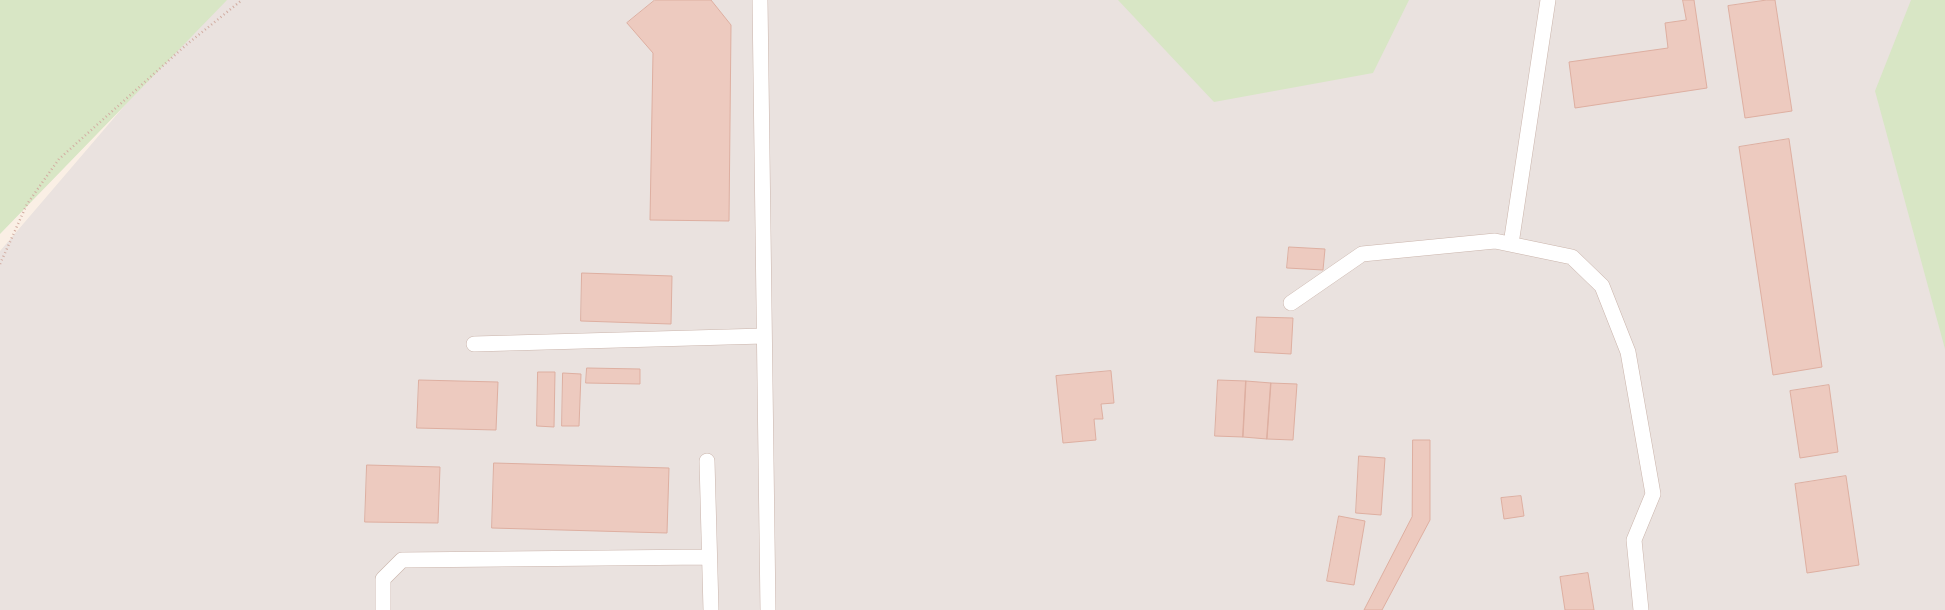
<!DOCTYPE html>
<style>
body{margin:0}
canvas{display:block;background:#faefe5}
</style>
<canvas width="1945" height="610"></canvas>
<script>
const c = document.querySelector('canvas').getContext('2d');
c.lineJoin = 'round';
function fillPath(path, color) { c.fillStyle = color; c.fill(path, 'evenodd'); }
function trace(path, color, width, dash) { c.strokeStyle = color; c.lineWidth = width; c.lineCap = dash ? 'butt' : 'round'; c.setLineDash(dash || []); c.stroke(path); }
const industrial = new Path2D(`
 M 220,0 L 1945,0 L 1945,610 L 0,610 L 0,251 L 191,28 Z`);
const green = new Path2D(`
 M 0,0 L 227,0 L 0,234 Z
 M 1118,0 L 1409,0 L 1373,73 L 1214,102 Z
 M 1911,0 L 1945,0 L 1945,349 L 1875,91 Z`);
const building = new Path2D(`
 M 655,0 L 711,0 L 731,25 L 729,221 L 650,220 L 653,53 L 627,23 Z
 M 1683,0 L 1694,0 L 1707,88 L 1575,108 L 1569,62 L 1668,48 L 1665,23 L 1686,20 Z
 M 1767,0 L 1775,0 L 1792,111 L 1745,118 L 1728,6 Z
 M 1789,139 L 1822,367 L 1773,375 L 1739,147 Z
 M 1289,247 L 1325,249 L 1323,270 L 1287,268 Z
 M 582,273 L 672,276 L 671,324 L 581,321 Z
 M 1257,317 L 1293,318 L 1291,354 L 1255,352 Z
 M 587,368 L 640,369 L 640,384 L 586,383 Z
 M 1111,371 L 1114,403 L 1101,404 L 1103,419 L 1094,419 L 1096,440 L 1063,443 L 1056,376 Z
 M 538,372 L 555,372 L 554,427 L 537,426 Z
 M 563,373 L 581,374 L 579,426 L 562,426 Z
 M 419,380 L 498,382 L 496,430 L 417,428 Z
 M 1218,380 L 1246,381 L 1243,437 L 1215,436 Z
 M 1246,381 L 1271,383 L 1267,439 L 1243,437 Z
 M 1271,383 L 1297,384 L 1293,440 L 1267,439 Z
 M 1829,385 L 1838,452 L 1800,458 L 1790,391 Z
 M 1413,440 L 1430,440 L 1430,520 L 1382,610 L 1364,610 L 1412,517 Z
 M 1359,456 L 1385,458 L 1381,515 L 1356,513 Z
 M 494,463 L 669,468 L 667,533 L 492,528 Z
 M 367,465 L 440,467 L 438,523 L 365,522 Z
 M 1846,476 L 1859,565 L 1807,573 L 1795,484 Z
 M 1521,496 L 1524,516 L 1504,519 L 1501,498 Z
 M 1339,516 L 1365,521 L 1354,585 L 1327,581 Z
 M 1588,573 L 1594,610 L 1565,610 L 1560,577 Z`);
const path = new Path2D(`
 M 0,264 L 27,204 L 59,159 L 186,45 L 242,0`);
const lane = new Path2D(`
 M 760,0 L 768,610
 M 1511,244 L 1548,0
 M 1291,303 L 1362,254 L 1495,241 L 1572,257 L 1602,286 L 1628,352 L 1653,494 L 1634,540 L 1641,610
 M 474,344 L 764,336
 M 707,461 L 711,610
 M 383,610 L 383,579 L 402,560 L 708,557`);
fillPath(industrial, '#eae2df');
fillPath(green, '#d8e6c5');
fillPath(building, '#edcabf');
trace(building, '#deafa1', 1);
trace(lane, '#cbb5ac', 16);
trace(path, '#d2ada2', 2.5, [1, 3]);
trace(lane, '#fff', 15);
</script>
